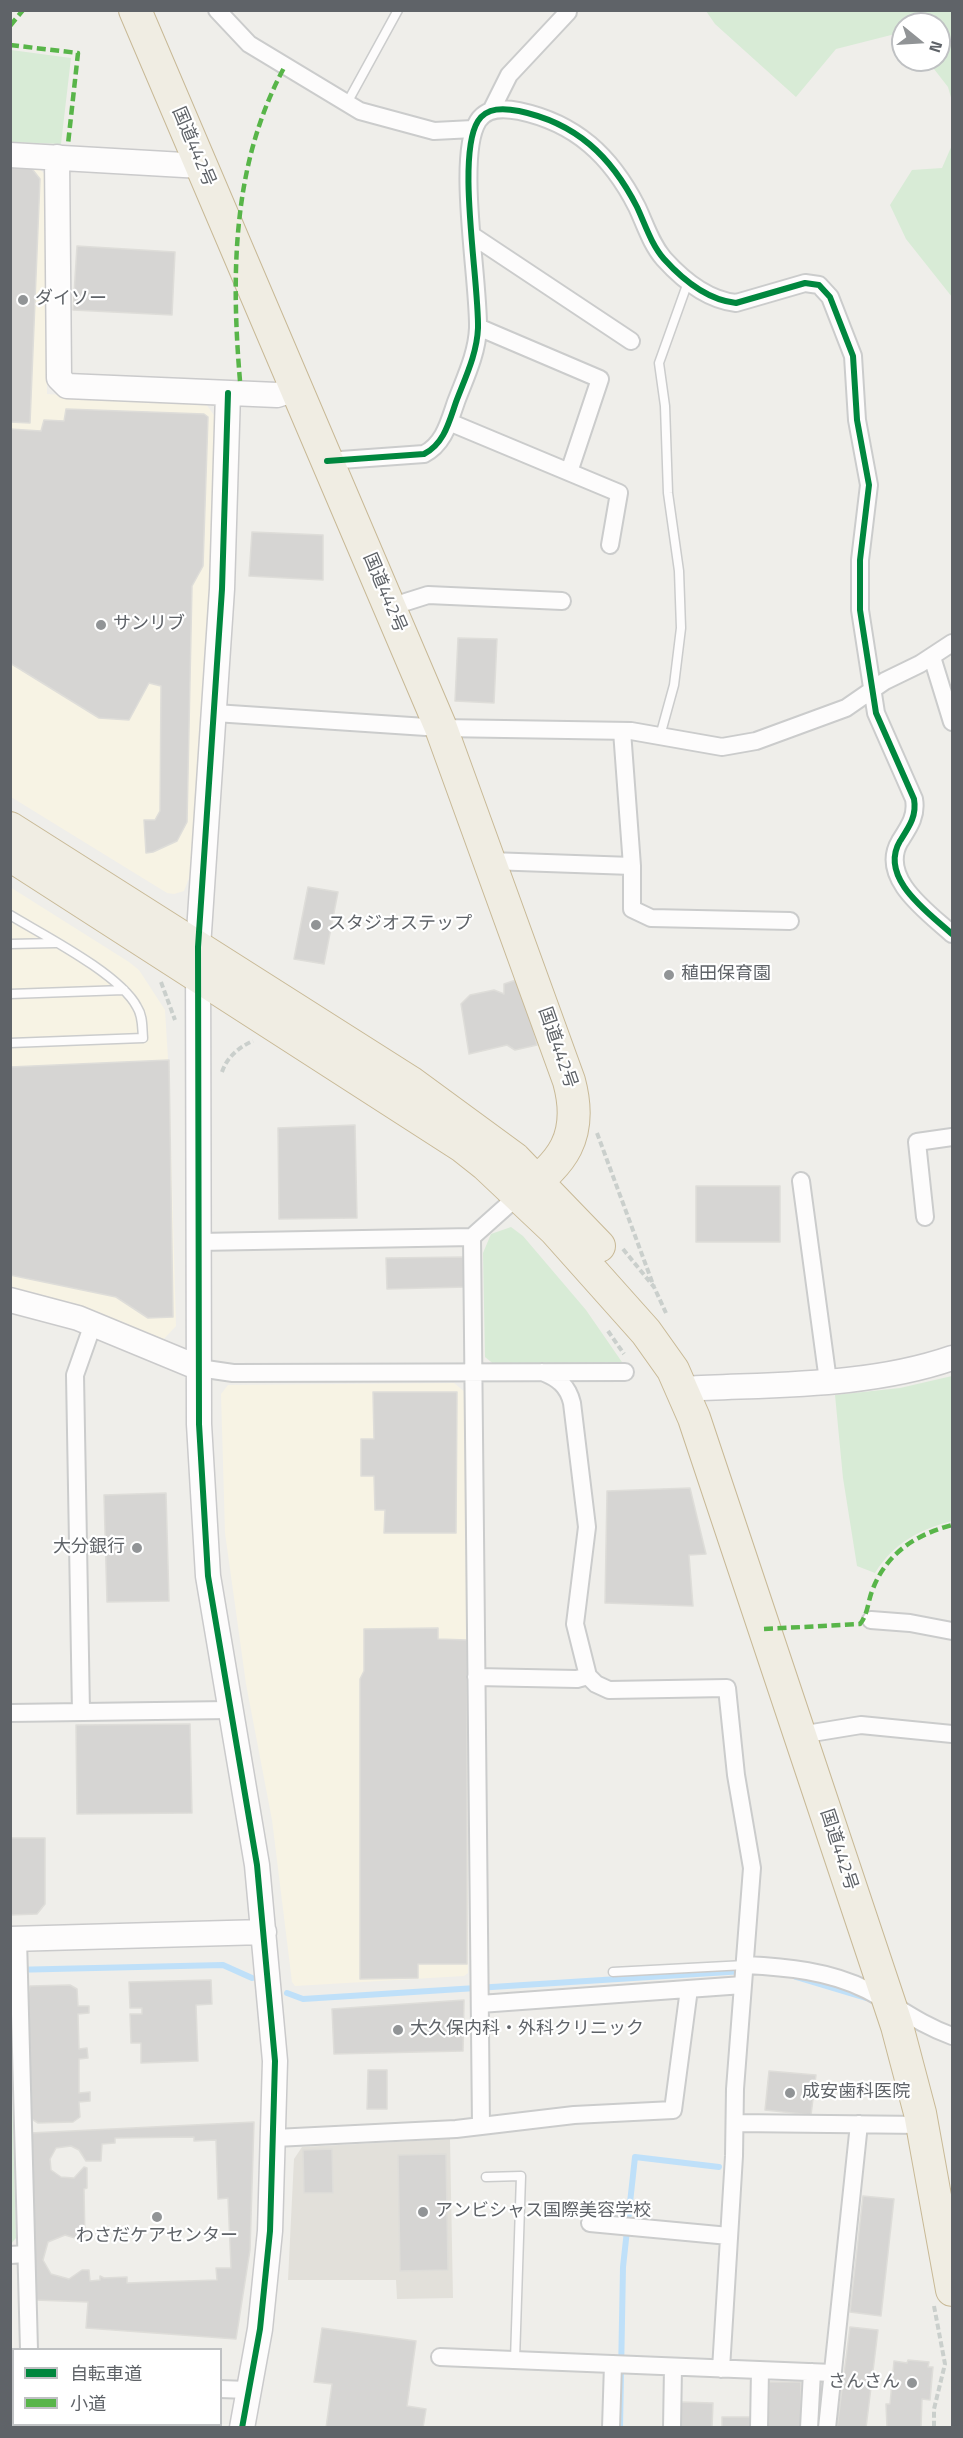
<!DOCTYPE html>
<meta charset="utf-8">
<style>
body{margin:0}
#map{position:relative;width:963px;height:2438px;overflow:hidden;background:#efeeea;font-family:"Titillium Web","Noto Sans JP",sans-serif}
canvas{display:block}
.frame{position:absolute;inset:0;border:12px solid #5f6368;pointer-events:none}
.legend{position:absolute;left:12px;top:2348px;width:210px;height:78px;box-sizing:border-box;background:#fff;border:2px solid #bfc1c3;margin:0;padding:8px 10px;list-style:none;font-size:18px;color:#5f6368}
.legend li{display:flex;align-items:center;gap:12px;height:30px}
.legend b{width:30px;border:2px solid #bfc1c3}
.north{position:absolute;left:891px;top:12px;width:60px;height:60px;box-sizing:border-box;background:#fff;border:2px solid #bfc1c3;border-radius:50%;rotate:108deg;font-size:16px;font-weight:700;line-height:24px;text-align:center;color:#5f6368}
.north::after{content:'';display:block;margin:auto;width:21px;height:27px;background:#919496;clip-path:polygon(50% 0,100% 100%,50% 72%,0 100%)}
</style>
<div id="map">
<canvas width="963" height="2438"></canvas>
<div class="frame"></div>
<ul class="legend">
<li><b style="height:8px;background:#00873e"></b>自転車道</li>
<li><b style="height:8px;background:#58b549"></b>小道</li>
</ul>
<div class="north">N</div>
</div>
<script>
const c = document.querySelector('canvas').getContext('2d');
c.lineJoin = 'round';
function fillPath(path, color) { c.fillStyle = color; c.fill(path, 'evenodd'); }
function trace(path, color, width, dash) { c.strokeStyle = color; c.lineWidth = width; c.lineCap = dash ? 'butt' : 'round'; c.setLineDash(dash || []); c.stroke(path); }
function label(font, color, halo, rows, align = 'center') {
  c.font = font + ' "Titillium Web","Noto Sans JP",sans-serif'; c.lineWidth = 4.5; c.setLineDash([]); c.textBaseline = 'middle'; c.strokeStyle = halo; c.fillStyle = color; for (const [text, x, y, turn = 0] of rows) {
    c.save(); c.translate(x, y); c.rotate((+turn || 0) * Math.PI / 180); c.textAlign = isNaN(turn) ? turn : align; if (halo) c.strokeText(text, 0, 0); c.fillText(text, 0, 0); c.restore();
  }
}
const commercial = new Path2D(`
 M 10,163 L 35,164 L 47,177 L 47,394 L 206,404 L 216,418 L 209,727 L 191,873 L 184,891 L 174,894 L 167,893 L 11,797 Z
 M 10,887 L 129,962 L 139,970 L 165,1010 L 169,1075 L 176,1326 L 161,1342 L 11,1290 Z
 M 454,1383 L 465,1392 L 468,1973 L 464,1976 L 295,1986 L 292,1982 L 272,1820 L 246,1684 L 225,1533 L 221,1394 L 228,1385 Z`);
const education = new Path2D(`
 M 450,2139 L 453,2298 L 397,2299 L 396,2280 L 288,2280 L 294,2159 L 302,2147 Z`);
const green = new Path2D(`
 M 706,11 L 952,11 L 952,101 L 948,87 L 927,60 L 939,60 L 939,24 L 903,24 L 903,32 L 836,49 L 796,97 L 715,24 Z
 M 11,50 L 71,58 L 61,144 L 11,142 Z
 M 952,145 L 952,297 L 906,239 L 890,205 L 912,170 L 942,168 Z
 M 511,1227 L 523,1236 L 586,1310 L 624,1365 L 496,1366 L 485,1357 L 483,1253 L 491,1234 Z
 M 952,1376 L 952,1521 C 918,1530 894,1543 875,1573 L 857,1566 L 843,1478 L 835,1395 L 900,1388 Z
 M 10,2020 L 16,2238 L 11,2244 L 10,2244 Z`);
const stream = new Path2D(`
 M 10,1970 L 223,1965 L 252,1978
 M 796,1977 L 866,1998
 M 287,1993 L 303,1999 L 744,1971
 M 620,2428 L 623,2267 L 635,2157 L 719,2167`);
const building = new Path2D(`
 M 10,165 L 29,165 L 40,179 L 30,423 L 10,422 Z
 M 77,246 L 175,252 L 172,315 L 73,310 Z
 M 66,409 L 204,414 L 208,417 L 203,566 L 192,586 L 187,822 L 177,841 L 153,852 L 146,853 L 144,820 L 155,820 L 160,811 L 161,686 L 149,683 L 129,720 L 99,718 L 10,663 L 10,429 L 41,431 L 44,420 L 64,421 Z
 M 252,532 L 323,535 L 323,580 L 249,576 Z
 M 458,638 L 497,639 L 494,703 L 455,701 Z
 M 308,887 L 338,892 L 324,964 L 294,959 Z
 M 522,978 L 537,1045 L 515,1050 L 507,1045 L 469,1054 L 461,1004 L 470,995 L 494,990 L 504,994 L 504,984 Z
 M 169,1060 L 173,1317 L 148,1318 L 116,1297 L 10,1275 L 10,1067 Z
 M 355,1125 L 357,1218 L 279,1219 L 278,1128 Z
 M 696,1186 L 780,1186 L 780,1242 L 696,1242 Z
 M 466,1257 L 467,1287 L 387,1289 L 386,1258 Z
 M 373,1392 L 457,1392 L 456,1533 L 384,1533 L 385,1510 L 375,1510 L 374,1476 L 361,1476 L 361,1439 L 374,1439 Z
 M 690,1488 L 706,1554 L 689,1555 L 693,1606 L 605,1603 L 607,1491 Z
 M 166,1493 L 169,1601 L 107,1602 L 104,1495 Z
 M 438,1628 L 438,1639 L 467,1640 L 467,1964 L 418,1964 L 418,1978 L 360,1979 L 360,1679 L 364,1671 L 364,1629 Z
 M 190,1724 L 192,1813 L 77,1814 L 76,1725 Z
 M 10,1838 L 45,1838 L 45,1904 L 37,1914 L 10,1915 Z
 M 211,1980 L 212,2004 L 196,2005 L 198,2061 L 141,2063 L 141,2043 L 131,2043 L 130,2014 L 142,2014 L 142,2008 L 130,2008 L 129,1982 Z
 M 70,1985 L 77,1989 L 78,2006 L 89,2006 L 89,2013 L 78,2014 L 79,2049 L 87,2048 L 88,2058 L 79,2059 L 79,2093 L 90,2092 L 90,2101 L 79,2102 L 80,2117 L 73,2122 L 38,2123 L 30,2118 L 28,1995 L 30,1986 Z
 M 464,2000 L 463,2051 L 334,2054 L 332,2009 Z
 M 368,2070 L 387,2070 L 387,2109 L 367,2109 Z
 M 769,2071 L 816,2075 L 811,2115 L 765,2110 Z
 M 254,2122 L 250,2250 L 236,2339 L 86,2328 L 88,2302 L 35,2300 L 30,2133 Z
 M 194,2137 L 194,2141 L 216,2140 L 218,2199 L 228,2198 L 231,2268 L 216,2268 L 217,2280 L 127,2283 L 127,2277 L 104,2278 L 100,2276 L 100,2280 L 90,2281 L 89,2270 L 82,2270 L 69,2279 L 51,2274 L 43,2260 L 48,2242 L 65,2235 L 85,2241 L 84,2189 L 87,2188 L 87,2168 L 84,2167 L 74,2178 L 61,2177 L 51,2170 L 50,2159 L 56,2148 L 71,2146 L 79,2150 L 86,2161 L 101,2161 L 102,2144 L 115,2143 L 115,2138 Z
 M 332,2149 L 333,2193 L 304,2193 L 303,2150 Z
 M 446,2154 L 448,2270 L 400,2271 L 398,2155 Z
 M 863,2196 L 894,2199 L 881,2316 L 850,2312 Z
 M 850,2327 L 878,2330 L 866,2428 L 837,2428 Z
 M 322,2328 L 416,2341 L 407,2406 L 426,2409 L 423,2428 L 326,2428 L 332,2384 L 314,2382 Z
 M 908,2360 L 929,2362 L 928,2367 L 933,2367 L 930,2400 L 922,2399 L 921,2428 L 887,2428 L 886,2404 L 890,2404 L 894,2361 L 907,2363 Z
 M 769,2382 L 801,2382 L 801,2428 L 768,2428 Z
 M 681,2402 L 713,2403 L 712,2428 L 680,2428 Z
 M 722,2417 L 754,2417 L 754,2428 L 722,2428 Z`);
const path = new Path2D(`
 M 161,982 L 175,1020
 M 222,1072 C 227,1057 239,1047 253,1041
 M 597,1133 L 654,1287
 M 623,1249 L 654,1287 L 666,1313
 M 608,1331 L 624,1354
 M 934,2306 L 945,2364 L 934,2409 L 934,2428`);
const lane = new Path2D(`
 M 347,103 L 398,10
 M 660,736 L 674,685 L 681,628 L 679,571 L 668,493 L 665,406 L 659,363 L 688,282
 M 10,915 C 43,935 120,974 137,1007 C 143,1016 142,1027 143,1038 L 10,1043
 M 10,944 L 55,943
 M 10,994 L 124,990
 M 613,1972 L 745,1965
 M 486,2177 L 521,2176 L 515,2360`);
const street = new Path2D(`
 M 217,10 L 249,44 L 360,111 L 434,131 L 473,129
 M 491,111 L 509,75 L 568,12
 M 473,236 L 631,341
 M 478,327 L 600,379 L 569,472
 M 449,422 L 619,493 L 610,545
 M 327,461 L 424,454 C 444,444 449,422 456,402 C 465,378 477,354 478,328 C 479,281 456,156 478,121 C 487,107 504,108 519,111 C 576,123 611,156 637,207 C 645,224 651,244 664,259 C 683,280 708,300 736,303 L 805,283 L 819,285 L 830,297 L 853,356 L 857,420 L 869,485 L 860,560 L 860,610 L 876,713 L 914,799 C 917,816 909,827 900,841 C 878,878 929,913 952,934
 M 390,607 L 428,595 L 562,601
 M 932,657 L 952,722
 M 215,713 L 441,728 L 631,731 L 722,747 L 756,741 L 846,708 L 885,681 L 920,664 L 952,643
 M 622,731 L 632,866 L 632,909 L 651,918 L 790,921
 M 490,861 L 632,866
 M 801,1181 L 828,1381
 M 925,1217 L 917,1142 L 952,1137
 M 472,1237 L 481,2126
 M 199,1242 L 472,1237 L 519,1195
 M 199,1368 L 233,1373 L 625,1372
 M 542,1372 C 558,1378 568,1386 572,1403 L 587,1527 L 575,1624 L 588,1676 L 596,1684 L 609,1690 L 727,1688 L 736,1775 L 752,1868 L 735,2089 L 734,2156 L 721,2369
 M 871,1620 L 910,1623 L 952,1631
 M 476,1677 L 577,1679 L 588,1676
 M 81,1712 L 75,1375 L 93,1324
 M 10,1713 L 229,1710
 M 800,1735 L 861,1725 L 952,1734
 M 18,1939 L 29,2350
 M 745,1965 C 786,1967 830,1971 867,1990 C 899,2007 917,2023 952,2036
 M 480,2004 L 743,1985
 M 735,2123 L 923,2125
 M 275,2138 L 456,2129 L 574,2115 L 673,2110 L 689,1989
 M 590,2223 L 729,2236
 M 10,2255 L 26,2254
 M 440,2357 L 833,2373
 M 220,2389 L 248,2390
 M 31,2424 L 31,2428
 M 611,2428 L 613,2364
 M 672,2428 L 673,2367
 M 759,2428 L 760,2370
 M 809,2428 L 812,2372
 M 827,2428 L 859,2124`);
const secondary = new Path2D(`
 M 10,155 L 201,166
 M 57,157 L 59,378 L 67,386 L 277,395 L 296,389
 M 228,393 L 222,589 L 198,947 L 199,1424 L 208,1576 L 257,1865 L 275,2061 L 270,2231 L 260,2329 L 242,2428
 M 10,1300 L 78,1318 L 199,1368
 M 686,1389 C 774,1384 868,1387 952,1358
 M 10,1939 L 264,1932`);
const highway = new Path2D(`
 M 135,10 L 441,728 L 569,1081 C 584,1136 563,1164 519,1195
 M 10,828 L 410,1082 L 515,1159 L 599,1246
 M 10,855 L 462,1146 L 486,1165 L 555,1230 L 646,1332 L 673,1370 L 694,1418 L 897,2026 L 920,2113 L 952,2290`);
const quiet = new Path2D(`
 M 10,26 L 23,10
 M 10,45 L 78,53 L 68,144
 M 240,381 C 231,274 232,163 285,66
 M 764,1629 L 860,1624 C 867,1616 868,1603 871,1594 C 884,1555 914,1535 952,1525`);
const cycleway = new Path2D(`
 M 228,393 L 222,589 L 198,947 L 199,1424 L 208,1576 L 257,1865 L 275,2061 L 270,2231 L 260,2329 L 242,2428
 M 327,461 L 424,454 C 444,444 449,422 456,402 C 465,378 477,354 478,328 C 479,281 456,156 478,121 C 487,107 504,108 519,111 C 576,123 611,156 637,207 C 645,224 651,244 664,259 C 683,280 708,300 736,303 L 805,283 L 819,285 L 830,297 L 853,356 L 857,420 L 869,485 L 860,560 L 860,610 L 876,713 L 914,799 C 917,816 909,827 900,841 C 878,878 929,913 952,934`);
const markers = [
 [23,300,6,"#919496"],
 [101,625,6,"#919496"],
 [316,925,6,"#919496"],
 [669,975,6,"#919496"],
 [137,1548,6,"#919496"],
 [398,2030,6,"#919496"],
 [790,2093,6,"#919496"],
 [423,2212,6,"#919496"],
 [157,2217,6,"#919496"],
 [912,2383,6,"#919496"]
];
const streetNames = [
 ["国道442号",193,147,67],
 ["国道442号",384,593,67],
 ["国道442号",557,1048,71],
 ["国道442号",838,1850,72]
];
const poiNames = [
 ["ダイソー",35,300],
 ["サンリブ",113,625],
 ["スタジオステップ",328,925],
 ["稙田保育園",681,975],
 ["大分銀行",125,1548,"right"],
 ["大久保内科・外科クリニック",410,2030],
 ["成安歯科医院",802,2093],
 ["アンビシャス国際美容学校",435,2212],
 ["わさだケアセンター",157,2237,"center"],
 ["さんさん",900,2383,"right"]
];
fillPath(commercial, '#f7f3e4');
fillPath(education, '#e2e0da');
fillPath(green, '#d8ebd6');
trace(stream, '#bfe0f9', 6);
fillPath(building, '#d6d5d3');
trace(building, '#deddd9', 1.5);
trace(lane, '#cbcccc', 11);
trace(street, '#cbcccc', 20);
trace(secondary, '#cacacb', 27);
trace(highway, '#c8b996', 34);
trace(path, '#cacfcc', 4, [6, 3]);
trace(lane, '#fdfcfc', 8);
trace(street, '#fdfcfc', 16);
trace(secondary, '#fdfcfc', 24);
trace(highway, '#f0ede3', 32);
trace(quiet, '#58b549', 4.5, [9, 4.5]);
trace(cycleway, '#00873e', 6);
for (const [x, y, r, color] of markers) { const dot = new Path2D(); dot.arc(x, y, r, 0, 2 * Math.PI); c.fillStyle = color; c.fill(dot); trace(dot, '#fff', 2); }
label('18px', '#5f6368', '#fff', streetNames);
label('18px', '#5f6368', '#fff', poiNames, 'left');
</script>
